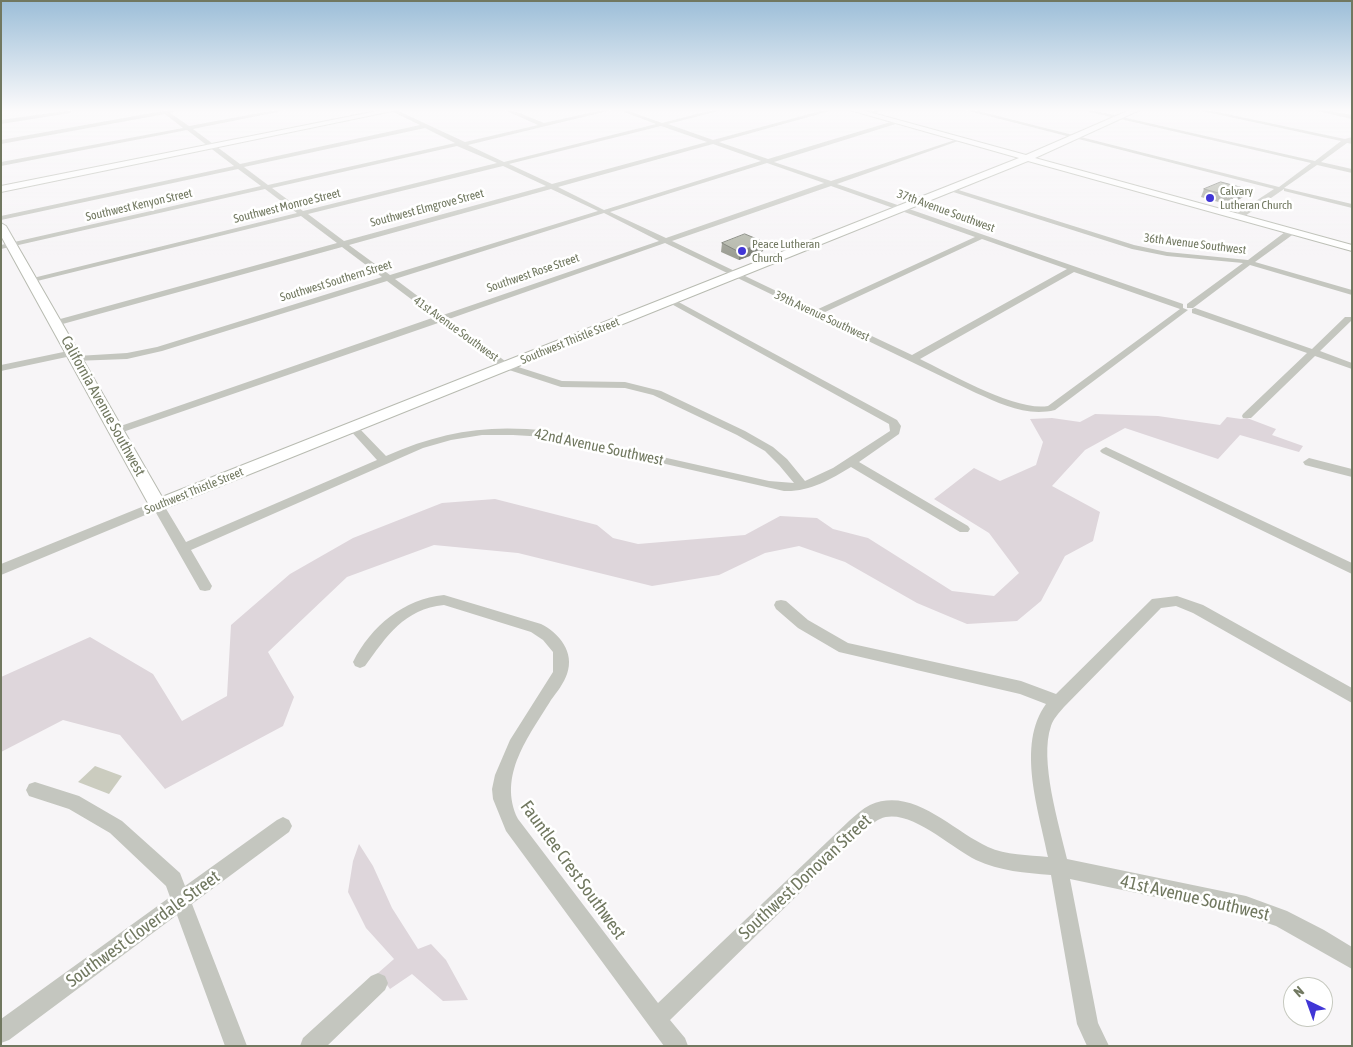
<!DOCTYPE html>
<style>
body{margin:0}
#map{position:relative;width:1353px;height:1047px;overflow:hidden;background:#f7f5f7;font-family:"Asap Condensed",sans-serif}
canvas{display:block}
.frame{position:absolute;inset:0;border:2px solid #717860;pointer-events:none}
.north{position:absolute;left:1283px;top:977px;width:50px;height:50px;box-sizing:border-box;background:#fff;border:1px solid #c6c9bf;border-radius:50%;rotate:318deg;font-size:14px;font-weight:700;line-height:20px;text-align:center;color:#717860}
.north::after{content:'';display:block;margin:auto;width:18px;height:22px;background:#4136d6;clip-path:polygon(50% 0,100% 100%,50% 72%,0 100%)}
</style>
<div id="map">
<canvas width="1353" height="1047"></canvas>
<div class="frame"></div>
<div class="north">N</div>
</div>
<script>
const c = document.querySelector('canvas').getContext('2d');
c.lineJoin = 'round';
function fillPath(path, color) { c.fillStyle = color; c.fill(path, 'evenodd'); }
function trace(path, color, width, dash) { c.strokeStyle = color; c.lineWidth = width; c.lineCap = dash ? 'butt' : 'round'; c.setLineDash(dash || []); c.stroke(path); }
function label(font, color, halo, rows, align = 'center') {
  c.font = font + ' "Asap Condensed",sans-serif'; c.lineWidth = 5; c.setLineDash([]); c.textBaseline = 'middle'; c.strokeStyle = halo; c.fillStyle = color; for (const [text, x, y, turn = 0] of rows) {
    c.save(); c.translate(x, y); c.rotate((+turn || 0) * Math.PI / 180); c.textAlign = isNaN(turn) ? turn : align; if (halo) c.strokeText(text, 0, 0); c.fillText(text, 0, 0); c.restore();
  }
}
const green = new Path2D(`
 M 1095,414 L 1158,416 L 1220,425 L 1227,417 L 1241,419 L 1247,418 L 1276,429 L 1272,435 L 1303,446 L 1299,452 L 1240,435 L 1218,459 L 1125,428 L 1085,450 L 1052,486 L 1100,512 L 1093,541 L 1065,556 L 1041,601 L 1017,621 L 967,624 L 917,603 L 845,562 L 799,546 L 765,553 L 719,575 L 652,586 L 518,553 L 434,545 L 347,577 L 268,652 L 294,697 L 283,726 L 165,789 L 120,735 L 63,720 L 1,752 L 1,677 L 90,637 L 153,674 L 182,721 L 227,696 L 231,625 L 290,574 L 353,538 L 442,503 L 495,499 L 597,525 L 613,538 L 638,544 L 745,535 L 780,516 L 817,518 L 833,529 L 868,538 L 952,591 L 994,596 L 1019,573 L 989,533 L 934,499 L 974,468 L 1000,481 L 1036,465 L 1043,442 L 1030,419 L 1052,418 L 1080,422 Z
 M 359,844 L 373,866 L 392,908 L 418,949 L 431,944 L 446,960 L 468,1000 L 443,1001 L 412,974 L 390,989 L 378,973 L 394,959 L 366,928 L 348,892 L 353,861 Z`);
const water = new Path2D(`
 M 95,766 L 122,776 L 109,794 L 78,782 Z`);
const street = new Path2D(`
 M 174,109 L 185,109 L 170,113 L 189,126 L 281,109 L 292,109 L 193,129 L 240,164 L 420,125 L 387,109 L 394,109 L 465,142 L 538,125 L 502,109 L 509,109 L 544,123 L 607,109 L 623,109 L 662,123 L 717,109 L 726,109 L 668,124 L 713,140 L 828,109 L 837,109 L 719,142 L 768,159 L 897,120 L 899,123 L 774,162 L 831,181 L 961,138 L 961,140 L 837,184 L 1183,304 L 1183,308 L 1188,310 L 1055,410 C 1027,417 1001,404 976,393 L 665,243 L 449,319 L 509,364 L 562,381 L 625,382 L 661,391 L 745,431 L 773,447 L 787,459 L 805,481 L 833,468 L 890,431 L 889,424 L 666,301 L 673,299 L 897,420 L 901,426 L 899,434 L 859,462 L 968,526 L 970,529 L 968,532 L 960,532 L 851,467 C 830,480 809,492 784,491 L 547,437 L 513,435 L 482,435 L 451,440 L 423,448 L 191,550 L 212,586 L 210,590 L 205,591 L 200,590 L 155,511 L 1,575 L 1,564 L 154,502 L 162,502 L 186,542 L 377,460 L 348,428 L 353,425 L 357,426 L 386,456 C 441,432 487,424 547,431 L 769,481 L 794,483 L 779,465 L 765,451 L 737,435 L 653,395 L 625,388 L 561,387 L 503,368 L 441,322 L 120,433 L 112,433 L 111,431 L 112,429 L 435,317 L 387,281 L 162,351 L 127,359 L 74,361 L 72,359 L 77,356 L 127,353 L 157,347 L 382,277 L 342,247 L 59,325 L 53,325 L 53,321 L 337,243 L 301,216 L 29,283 L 29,279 L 297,213 L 265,189 L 1,249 L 1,245 L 261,186 L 238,169 L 1,220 L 1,216 L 234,166 L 187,130 L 1,166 L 1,162 L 183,128 L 165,114 L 1,144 L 1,140 ZM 616,109 L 656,124 L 504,162 L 468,145 ZM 661,126 L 707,142 L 552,184 L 509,164 ZM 425,128 L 455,143 L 268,185 L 244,167 ZM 713,144 L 761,161 L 604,210 L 558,187 ZM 457,146 L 497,163 L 303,211 L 272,188 ZM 767,163 L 824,183 L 666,238 L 610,212 ZM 503,166 L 546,186 L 344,241 L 308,214 ZM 831,186 L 975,237 L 816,310 L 672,241 ZM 551,189 L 598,211 L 390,275 L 349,245 ZM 604,213 L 659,241 L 443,315 L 395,279 ZM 982,239 L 1067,269 L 912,355 L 823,313 ZM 1074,272 L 1180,309 L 1048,406 C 1017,412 949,373 920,359 Z
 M 877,109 L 885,109 L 867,116 L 864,114 Z
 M 961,109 L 970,109 L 1279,187 L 1311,163 L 1077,109 L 1087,109 L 1315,161 L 1341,141 L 1193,109 L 1203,109 L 1345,139 L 1352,137 L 1352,144 L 1347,143 L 1321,162 L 1352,169 L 1352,173 L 1317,165 L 1284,188 L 1352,204 L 1352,208 L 1284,191 L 1284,189 L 1242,218 L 1236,218 L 1236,214 L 1274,189 Z
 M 1308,109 L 1319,109 L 1352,115 L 1352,119 Z
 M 72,110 L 70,113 L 1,124 L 1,120 Z
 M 949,187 L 1134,245 L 1167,252 L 1248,260 L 1289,229 L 1295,229 L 1295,233 L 1255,262 L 1352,290 L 1352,295 L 1250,265 L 1193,308 L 1187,308 L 1187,304 L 1243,263 L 1167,256 L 1132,249 L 947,190 L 947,188 Z
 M 1195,308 L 1312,349 L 1345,317 L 1351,317 L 1351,321 L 1320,351 L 1352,363 L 1352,369 L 1315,356 L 1251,418 L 1243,418 L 1242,416 L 1243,414 L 1307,353 L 1192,313 L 1192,309 Z
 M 73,350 L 78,353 L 76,355 L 1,371 L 1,365 Z
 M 1106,447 L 1352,563 L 1352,574 L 1102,453 L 1100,451 L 1102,449 Z
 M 1309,458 L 1352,469 L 1352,477 L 1305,465 L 1303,462 Z
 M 444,595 L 541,624 C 559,633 575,652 567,674 C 564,683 557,692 551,700 C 529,736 497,776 518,819 L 658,1003 L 849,821 C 856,815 862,809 870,805 C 913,786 951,830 988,847 C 1006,855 1028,855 1048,857 C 1039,811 1016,745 1046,704 L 1020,694 L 839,652 L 798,628 L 776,609 L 774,605 L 776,601 L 781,600 L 786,601 L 808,620 L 848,643 L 1021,681 L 1056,694 L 1152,599 L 1177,596 L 1203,605 L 1352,688 L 1352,703 L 1193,613 L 1176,606 L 1161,608 L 1064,707 C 1059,713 1053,719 1051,726 C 1039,760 1059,824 1067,859 L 1246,896 L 1287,911 L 1324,930 L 1352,947 L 1352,969 L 1276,926 L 1246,916 L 1070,879 L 1098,1023 L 1109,1046 L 1087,1046 L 1077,1024 L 1051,875 C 1025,873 1000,871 976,860 C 951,848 908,806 880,819 C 873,822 867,829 861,833 L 670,1020 L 685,1038 L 688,1046 L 664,1046 L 506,831 L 493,799 L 492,789 L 495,775 L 510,740 L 553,672 L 553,652 L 543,640 L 531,632 L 444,605 C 404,609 387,636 365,666 L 360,668 L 355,666 L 353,662 C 371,626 404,599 444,595 Z
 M 35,782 L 79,796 L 122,821 L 180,873 L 185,886 L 277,820 L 283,817 L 289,820 L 292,826 L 289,832 L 192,904 L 247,1046 L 225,1046 L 177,915 L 9,1040 L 1,1043 L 1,1019 L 170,897 L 166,886 L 110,833 L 69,809 L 29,796 L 26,790 L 29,784 Z
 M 378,973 L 385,976 L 388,983 L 385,990 L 327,1046 L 300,1046 L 303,1038 L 371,976 Z`);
const secondary = new Path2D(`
 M 387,109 L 402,109 L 1,192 L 1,186 Z
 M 846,109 L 858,109 L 1026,155 L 1132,109 L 1142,109 L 1035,158 L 1352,245 L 1352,251 L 1028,161 L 158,511 L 152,509 L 149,505 L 1,236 L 1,223 L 6,226 L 162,497 L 1019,158 Z`);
const wall = new Path2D(`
 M 1204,189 L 1243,197 L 1229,205 L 1201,197 Z
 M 764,242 L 763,251 L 739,260 L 721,252 L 722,243 Z`);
const shadedWall = new Path2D(`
 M 1247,189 L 1243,197 L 1229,205 L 1233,197 Z
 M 764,242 L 763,251 L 739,260 L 739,252 Z`);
const building = new Path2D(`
 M 1221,182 L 1247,189 L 1233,197 L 1204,189 Z
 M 745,234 L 764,242 L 739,252 L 722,243 Z`);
const markers = [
 [1210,198,5,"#4136d6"],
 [742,251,5,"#4136d6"]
];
const farPoinames = [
 ["Calvary",1220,191],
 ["Lutheran Church",1220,205],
 ["Peace Lutheran",752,244],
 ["Church",752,258]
];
const farStreetnames = [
 ["Southwest Kenyon Street",139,205,-13],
 ["Southwest Monroe Street",287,206,-14],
 ["Southwest Elmgrove Street",427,208,-15],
 ["37th Avenue Southwest",946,211,20],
 ["36th Avenue Southwest",1195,244,7],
 ["Southwest Rose Street",533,273,-19],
 ["Southwest Southern Street",336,281,-17],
 ["39th Avenue Southwest",822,316,25],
 ["41st Avenue Southwest",456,329,36],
 ["Southwest Thistle Street",570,341,-22],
 ["Southwest Thistle Street",194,491,-22]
];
const streetNames = [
 ["California Avenue Southwest",103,406,61],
 ["42nd Avenue Southwest",599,447,12]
];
const nearStreetnames = [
 ["Fauntlee Crest Southwest",573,870,54],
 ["Southwest Donovan Street",805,877,-43],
 ["41st Avenue Southwest",1195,898,13],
 ["Southwest Cloverdale Street",143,929,-36]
];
fillPath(green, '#ded6db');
fillPath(water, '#cbccbf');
trace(secondary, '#b8bbb1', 2);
fillPath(street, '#c4c6bf');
fillPath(secondary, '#fff');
fillPath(wall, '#9d9f95');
fillPath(shadedWall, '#7f8279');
fillPath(building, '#b6b9ad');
trace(building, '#7f8279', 1);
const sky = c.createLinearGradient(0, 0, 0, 255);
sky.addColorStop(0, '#9cbed8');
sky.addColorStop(0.43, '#fbfafb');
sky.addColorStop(1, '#fbfafb00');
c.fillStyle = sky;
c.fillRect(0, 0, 1353, 255);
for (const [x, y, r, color] of markers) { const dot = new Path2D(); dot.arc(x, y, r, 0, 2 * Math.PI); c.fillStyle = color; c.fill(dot); trace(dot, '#fff', 2); }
label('12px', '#717860', '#fff', farPoinames, 'left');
label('12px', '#717860', '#fff', farStreetnames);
label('15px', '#717860', '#fff', streetNames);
label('18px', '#717860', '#fff', nearStreetnames);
</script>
